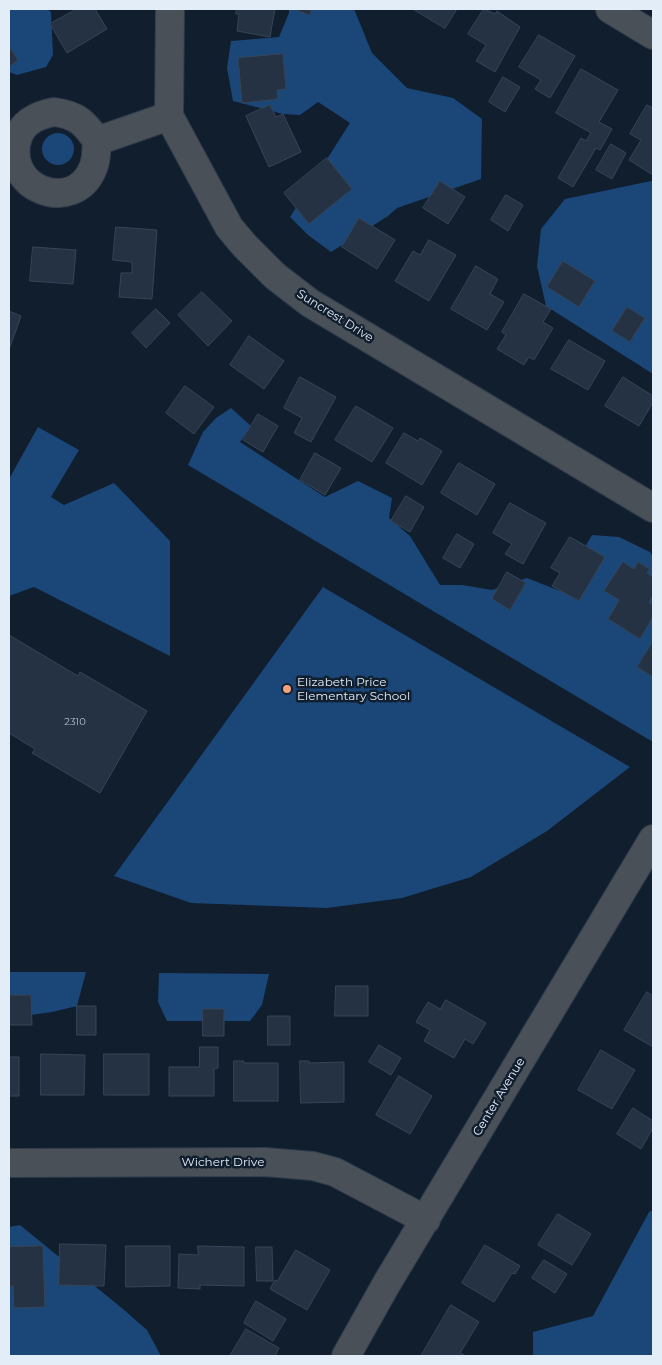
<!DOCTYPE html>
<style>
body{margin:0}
#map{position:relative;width:662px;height:1365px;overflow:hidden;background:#111e2e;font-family:Montserrat,sans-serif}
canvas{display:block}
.frame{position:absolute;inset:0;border:10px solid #e3edf8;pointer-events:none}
</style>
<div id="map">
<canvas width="662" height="1365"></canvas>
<div class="frame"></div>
</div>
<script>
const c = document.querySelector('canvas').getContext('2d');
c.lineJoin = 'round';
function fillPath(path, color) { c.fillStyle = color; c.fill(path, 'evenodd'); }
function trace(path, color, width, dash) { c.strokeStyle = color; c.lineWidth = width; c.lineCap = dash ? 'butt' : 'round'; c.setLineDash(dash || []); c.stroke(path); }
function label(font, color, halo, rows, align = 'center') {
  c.font = font + ' Montserrat,sans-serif'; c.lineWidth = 5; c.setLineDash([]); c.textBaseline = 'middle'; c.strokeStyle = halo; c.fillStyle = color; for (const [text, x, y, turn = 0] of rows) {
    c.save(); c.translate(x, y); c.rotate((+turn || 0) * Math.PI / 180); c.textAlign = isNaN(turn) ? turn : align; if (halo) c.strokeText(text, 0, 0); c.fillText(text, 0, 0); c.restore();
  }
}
const green = new Path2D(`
 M 9,9 L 47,9 L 51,12 L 53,55 L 46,67 L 17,75 L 9,72 Z
 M 289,9 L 354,9 L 372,53 L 407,88 L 453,98 L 482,119 L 481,179 L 397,208 L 388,216 L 331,252 L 308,235 L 290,217 L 350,123 L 318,102 L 300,115 L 283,114 L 233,101 L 227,68 L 231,41 L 279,37 L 289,13 Z
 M42 149a16 16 0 1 1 32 0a16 16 0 1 1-32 0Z
 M 651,181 L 653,181 L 653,374 L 546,306 L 537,266 L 541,229 L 565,199 Z
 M 231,408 L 251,426 L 240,442 L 325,497 L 358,481 L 392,498 L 389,518 L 410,536 L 440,585 L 462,585 L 492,590 L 527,578 L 560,591 L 592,535 L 619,537 L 650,552 L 653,557 L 653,742 L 188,465 L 203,432 L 216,418 Z
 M 38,427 L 79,450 L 51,497 L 64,505 L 114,483 L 170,541 L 170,656 L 34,587 L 9,596 L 9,479 Z
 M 323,587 L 630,767 L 547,831 L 471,877 L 402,898 L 327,908 L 191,903 L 114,876 Z
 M 9,972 L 86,972 L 77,1006 L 52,1012 L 9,1018 Z
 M 159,973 L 269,974 L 262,1005 L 250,1021 L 167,1021 L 158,1002 Z
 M 653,1210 L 653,1356 L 533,1356 L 533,1332 L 593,1316 L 649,1212 Z
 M 20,1225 L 123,1309 L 147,1330 L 161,1356 L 9,1356 L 9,1227 Z`);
const building = new Path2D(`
 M 77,9 L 95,9 L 107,29 L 67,53 L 50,24 Z
 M 237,9 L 275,9 L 270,37 L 237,31 L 239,14 L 236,14 Z
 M 293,9 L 312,9 L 310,15 Z
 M 413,9 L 457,9 L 445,28 Z
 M 484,9 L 495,14 L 497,11 L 520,27 L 495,72 L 476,61 L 486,45 L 468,34 Z
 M 539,35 L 575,56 L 550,98 L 535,89 L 541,80 L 519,67 Z
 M 9,46 L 18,60 L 9,67 Z
 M 283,54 L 286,89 L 277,90 L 278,99 L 242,103 L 238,58 Z
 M 581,69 L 618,90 L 599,122 L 612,129 L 600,150 L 596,148 L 573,187 L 558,178 L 581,138 L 586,141 L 591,133 L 556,113 Z
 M 503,77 L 520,87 L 505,112 L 489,102 Z
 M 270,105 L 276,117 L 283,114 L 301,152 L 269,167 L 246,116 Z
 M 647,105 L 653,108 L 653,175 L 629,160 L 641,140 L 630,134 Z
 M 611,144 L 626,153 L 612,179 L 596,170 Z
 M 327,158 L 352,189 L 309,224 L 284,193 Z
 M 440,181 L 465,197 L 448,224 L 423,208 Z
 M 506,195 L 523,205 L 508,231 L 491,220 Z
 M 359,218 L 395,240 L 377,269 L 342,247 Z
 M 116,227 L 157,230 L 152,299 L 119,297 L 121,273 L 132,273 L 132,262 L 113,260 Z
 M 429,240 L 456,255 L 429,301 L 395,281 L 413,251 L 420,255 Z
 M 33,247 L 76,250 L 73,284 L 30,281 Z
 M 563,261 L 595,281 L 579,307 L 547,287 Z
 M 476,266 L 498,279 L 490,294 L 504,302 L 487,330 L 451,309 Z
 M 202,292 L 232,321 L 208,346 L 178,315 Z
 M 524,294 L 551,309 L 543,322 L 553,328 L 534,360 L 529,357 L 524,365 L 497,349 L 506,335 L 502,332 Z
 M 627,307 L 645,318 L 630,342 L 612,331 Z
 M 156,309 L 170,323 L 146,348 L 132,333 Z
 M 9,311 L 21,316 L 10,347 L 9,347 Z
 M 249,336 L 284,361 L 264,389 L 230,365 Z
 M 569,340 L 605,361 L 588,390 L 551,369 Z
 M 300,377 L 336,397 L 311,442 L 294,433 L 302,418 L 284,408 Z
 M 623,377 L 653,396 L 653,402 L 639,426 L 605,406 Z
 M 185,386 L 214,407 L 194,434 L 166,413 Z
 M 356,406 L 393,428 L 372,462 L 335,440 Z
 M 258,414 L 278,426 L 263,452 L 243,440 Z
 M 404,433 L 418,441 L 420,438 L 442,451 L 422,485 L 386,463 Z
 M 315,453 L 341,468 L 325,495 L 300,480 Z
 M 459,463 L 495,484 L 477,515 L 441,493 Z
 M 406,496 L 424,507 L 410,532 L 391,521 Z
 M 510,503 L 546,523 L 523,564 L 505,554 L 512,544 L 493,533 Z
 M 457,534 L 474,544 L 460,568 L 443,558 Z
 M 570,537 L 605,557 L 579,601 L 552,586 L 560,573 L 551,568 Z
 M 623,562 L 634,569 L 638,562 L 650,569 L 647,573 L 653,577 L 653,596 L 649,602 L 653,605 L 653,617 L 640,639 L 608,619 L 619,600 L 604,591 Z
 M 507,572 L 526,583 L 510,610 L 492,599 Z
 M 9,635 L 78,676 L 80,672 L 147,711 L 100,793 L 32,753 L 35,749 L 9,733 Z
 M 652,643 L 653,644 L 653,677 L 637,667 Z
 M 336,986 L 368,986 L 368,1016 L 335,1016 Z
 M 647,992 L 653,996 L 653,1047 L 624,1030 Z
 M 9,995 L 31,995 L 32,1025 L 9,1025 Z
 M 446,1000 L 486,1023 L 473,1044 L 465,1039 L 454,1058 L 424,1041 L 430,1030 L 416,1022 L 428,1002 L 440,1009 Z
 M 77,1006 L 96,1006 L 96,1035 L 77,1035 Z
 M 203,1009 L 224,1009 L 224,1036 L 203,1036 Z
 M 268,1016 L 290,1016 L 290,1045 L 268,1045 Z
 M 379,1045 L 401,1058 L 391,1075 L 369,1062 Z
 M 200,1047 L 218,1047 L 218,1068 L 214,1069 L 214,1096 L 169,1096 L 169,1067 L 199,1067 Z
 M 601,1050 L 635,1070 L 612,1109 L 578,1090 Z
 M 41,1054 L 85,1055 L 84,1095 L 41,1095 Z
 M 104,1054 L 149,1054 L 149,1095 L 104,1095 Z
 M 9,1057 L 19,1057 L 19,1096 L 9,1096 Z
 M 234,1061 L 244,1061 L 244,1063 L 278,1063 L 278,1101 L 234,1101 Z
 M 300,1061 L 309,1061 L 309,1063 L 344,1062 L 344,1102 L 301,1103 Z
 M 399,1076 L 432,1096 L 410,1134 L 376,1115 Z
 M 633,1108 L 653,1121 L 653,1128 L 641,1149 L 617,1134 Z
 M 558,1214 L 591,1234 L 572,1265 L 538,1245 Z
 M 60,1244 L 106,1245 L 104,1286 L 59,1285 Z
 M 485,1245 L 520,1266 L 515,1274 L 512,1273 L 494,1302 L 462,1283 Z
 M 43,1246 L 45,1307 L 14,1308 L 13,1286 L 9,1286 L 9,1247 Z
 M 126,1246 L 170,1246 L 170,1286 L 126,1287 Z
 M 198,1246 L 244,1247 L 244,1286 L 200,1285 L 200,1289 L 178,1288 L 179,1254 L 198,1255 Z
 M 256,1247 L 272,1247 L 273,1281 L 257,1281 Z
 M 296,1250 L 330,1270 L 307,1310 L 270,1289 L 275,1280 L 277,1281 Z
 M 544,1260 L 567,1274 L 555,1293 L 532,1278 Z
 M 256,1301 L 286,1319 L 273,1341 L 244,1323 Z
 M 451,1305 L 479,1322 L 460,1353 L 466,1356 L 421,1356 Z
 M 246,1329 L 279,1348 L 275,1356 L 230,1356 Z`);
const minor = new Path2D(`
 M 170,9 L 169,116 L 229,227 L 244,245 L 275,276 L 310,303 L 653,508
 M 610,9 L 653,35
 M 54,112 C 77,115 84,122 97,141 C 96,150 97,159 93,168 C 74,216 1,189 18,137 C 24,121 38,115 54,112 Z
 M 97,141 L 169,116
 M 9,1163 L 265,1162 L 313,1166 L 335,1172 L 426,1220
 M 346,1356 L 387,1283 L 653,839`);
const markers = [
 [287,689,5,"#f2a17e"]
];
const numberNames = [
 ["2310",75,722]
];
const streetNames = [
 ["Suncrest Drive",335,316,32],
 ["Center Avenue",499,1097,-59],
 ["Wichert Drive",223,1162]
];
const poiNames = [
 ["Elizabeth Price",297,682],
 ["Elementary School",297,696]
];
fillPath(green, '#1a4678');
fillPath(building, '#243243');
trace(building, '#364557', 1);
trace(minor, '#2e3b4a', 30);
trace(minor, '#495058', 28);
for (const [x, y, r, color] of markers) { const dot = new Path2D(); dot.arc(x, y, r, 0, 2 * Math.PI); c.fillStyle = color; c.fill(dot); trace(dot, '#111e2e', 2); }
label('10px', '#b3becb', null, numberNames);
label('12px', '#e3edf8', '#111e2e', streetNames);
label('12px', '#e3edf8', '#111e2e', poiNames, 'left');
</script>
